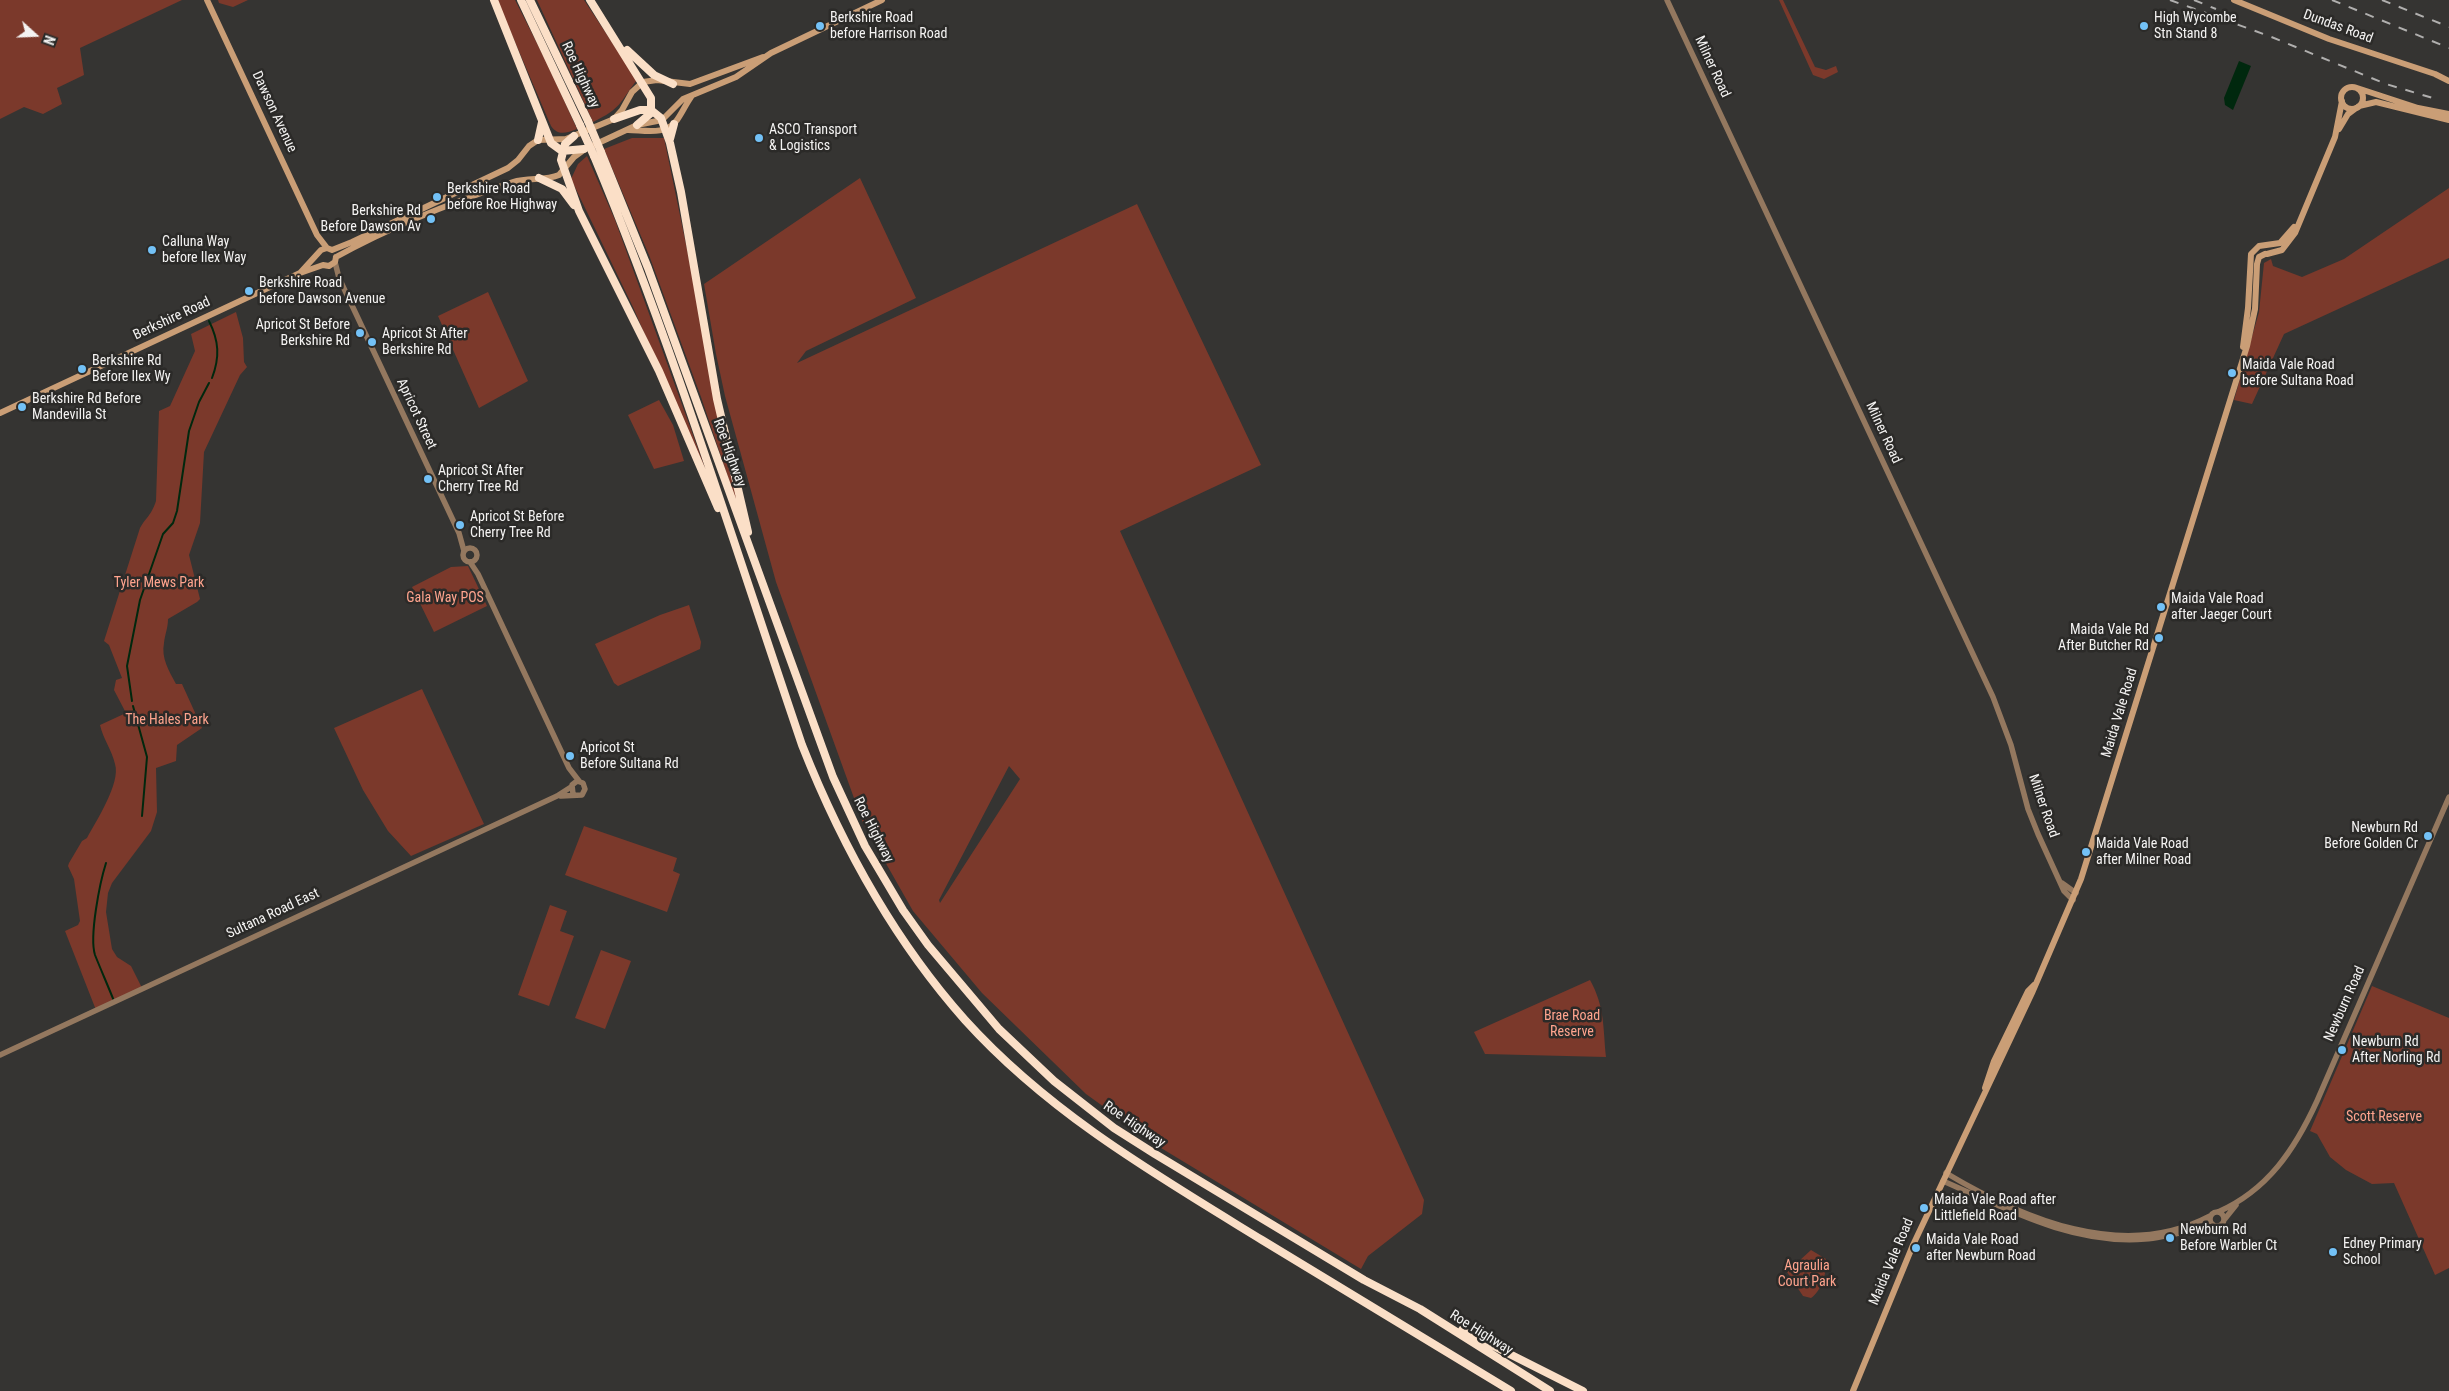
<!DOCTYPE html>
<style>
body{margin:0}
#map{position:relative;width:2449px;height:1391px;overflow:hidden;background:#353432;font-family:"Roboto Condensed",sans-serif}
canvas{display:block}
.north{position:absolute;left:10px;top:10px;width:50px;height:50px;-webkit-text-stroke:4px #2b2a28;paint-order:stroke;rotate:110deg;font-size:14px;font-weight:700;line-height:20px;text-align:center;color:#f4f3f2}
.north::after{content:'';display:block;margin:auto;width:18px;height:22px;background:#f4f3f2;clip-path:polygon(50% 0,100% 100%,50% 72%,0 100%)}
</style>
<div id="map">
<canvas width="2449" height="1391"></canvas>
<div class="north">N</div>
</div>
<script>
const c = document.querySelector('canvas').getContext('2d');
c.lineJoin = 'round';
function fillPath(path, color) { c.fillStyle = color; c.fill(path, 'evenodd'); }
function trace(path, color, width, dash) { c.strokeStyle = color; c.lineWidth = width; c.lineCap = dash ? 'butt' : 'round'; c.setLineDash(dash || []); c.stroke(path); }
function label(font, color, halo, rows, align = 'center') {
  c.font = font + ' "Roboto Condensed",sans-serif'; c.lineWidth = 5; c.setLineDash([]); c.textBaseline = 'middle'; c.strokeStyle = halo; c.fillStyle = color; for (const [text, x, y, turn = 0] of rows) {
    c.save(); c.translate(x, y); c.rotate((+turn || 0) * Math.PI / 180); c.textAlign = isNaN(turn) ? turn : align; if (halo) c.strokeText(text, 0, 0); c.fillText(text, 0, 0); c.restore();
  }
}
const green = new Path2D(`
 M 0,0 L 182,0 L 80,48 L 84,75 L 57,88 L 62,104 L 43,114 L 24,107 L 0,119 Z
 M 218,0 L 248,0 L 233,7 L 219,3 Z
 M 497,0 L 515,0 L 548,65 L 577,129 C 566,133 558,136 551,126 Z
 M 537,0 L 584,0 L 637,80 C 619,103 622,108 593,122 Z
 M 1779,0 L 1783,0 L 1815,67 L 1826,70 L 1836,66 L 1838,72 L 1824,79 L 1813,75 Z
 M 632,138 L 664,138 L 744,525 L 701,397 L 649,255 L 604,149 Z
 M 587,156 L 615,220 L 721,512 L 633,307 L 571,179 L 578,164 Z
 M 860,178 L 916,298 L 806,351 L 797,363 L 1137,204 L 1261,465 L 1120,531 L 1424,1200 L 1422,1214 L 1368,1256 L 1361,1269 L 1161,1148 L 1086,1094 L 982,993 L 913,911 L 863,823 L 776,582 L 725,396 L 716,354 L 704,284 ZM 1009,766 L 1020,779 L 940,903 L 939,900 Z
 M 2449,188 L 2449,258 L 2284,334 L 2252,404 L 2234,400 L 2259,312 L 2264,263 L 2271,259 L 2273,266 L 2302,277 L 2344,259 Z
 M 488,292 L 528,381 L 479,408 L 438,316 Z
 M 236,312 L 243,338 L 244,362 L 247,367 L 240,375 L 204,452 L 200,523 L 189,555 L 200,599 L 197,602 L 168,619 C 168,628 165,634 164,643 C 161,658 169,671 176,684 L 182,684 L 202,728 L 177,745 L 176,761 L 156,768 L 157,812 L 151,831 L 112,883 L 108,893 L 106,912 L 112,949 L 117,957 L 131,966 L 142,988 L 96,1010 L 65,931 L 78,925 L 80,921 L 74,879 L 68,866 L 69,863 L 82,841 L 87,838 C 96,821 121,783 115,764 C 112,750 103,739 100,725 L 126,713 L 114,690 L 116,680 L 122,678 L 109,645 L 104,641 L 140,528 C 147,516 151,516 156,501 L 159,411 L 170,406 L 195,351 L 191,334 Z
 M 659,400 L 673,425 L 684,461 L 654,469 L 628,415 Z
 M 468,566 L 487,606 L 434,632 L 412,587 L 451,567 Z
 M 689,605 L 701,642 L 700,649 L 618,686 L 614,683 L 595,644 L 660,615 Z
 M 422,689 L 484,824 L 411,856 L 388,831 L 363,790 L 334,728 Z
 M 584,826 L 677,858 L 673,871 L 680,874 L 667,912 L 565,875 Z
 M 550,905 L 567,911 L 560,931 L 574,936 L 549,1006 L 518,995 Z
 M 601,950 L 631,961 L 605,1029 L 575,1018 Z
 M 1590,980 C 1605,1007 1603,1028 1606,1057 L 1485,1054 L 1474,1032 Z
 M 2372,986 L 2449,1018 L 2449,1268 L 2435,1275 L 2394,1183 L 2372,1184 L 2346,1170 L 2330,1157 L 2317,1134 L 2310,1131 Z
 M 1811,1250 L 1826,1259 C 1828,1270 1821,1292 1811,1298 L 1803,1296 L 1787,1272 Z`);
const water = new Path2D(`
 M 2239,61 L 2251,66 L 2233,110 L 2225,105 L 2224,98 Z`);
const stream = new Path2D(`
 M 209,321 C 219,341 220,357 212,378
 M 132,701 L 127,666 L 140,600 L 163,534 L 173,523 L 177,511 L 189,431 L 199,402 L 209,383
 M 133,706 L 147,757 L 142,816
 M 106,863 C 100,882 89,936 95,955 C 101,970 108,986 114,1001`);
const tertiary = new Path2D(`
 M 1667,0 L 1993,697 L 2011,745 L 2028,809 L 2038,834 L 2064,891 L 2073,900
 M 335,262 L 339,278 L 357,316 L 459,533 L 464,551
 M463 555a7 7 0 1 1 14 0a7 7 0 1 1-14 0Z
 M 470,562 L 478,574 L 569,768 L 579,781
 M 561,796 L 582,795 L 585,789 L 583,783 L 577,781 L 572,785 L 573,794
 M 2062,883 L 2076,893
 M 0,1055 L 557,796 L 571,787
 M 1946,1173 C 2023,1219 2123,1262 2210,1216
 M 1943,1181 C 2007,1209 2073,1245 2145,1239 C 2168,1238 2190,1229 2213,1225
 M2210 1219a7 7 0 1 1 14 0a7 7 0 1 1-14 0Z
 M 2218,1212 C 2268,1190 2295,1149 2317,1101 L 2449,797
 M 2224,1220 L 2236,1205`);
const secondary = new Path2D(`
 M 207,0 L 317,235 L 327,248
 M 2234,0 L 2329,39 L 2435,74 L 2449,81
 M2341 98a11 11 0 1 1 22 0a11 11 0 1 1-22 0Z
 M 2357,88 L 2418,108 L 2449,114
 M 2359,106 L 2376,102 L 2449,120
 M 2339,129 L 2348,114 L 2356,108
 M 628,130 C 644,130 666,136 677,120 C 682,113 686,104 691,97
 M 594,145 L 637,125 L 662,120 L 683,99 L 736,77 L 771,53 L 882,0
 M 2267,254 L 2282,250 L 2295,233 L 2335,137 L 2342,101
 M 336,257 C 392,226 453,202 513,182 C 528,177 545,181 559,175 L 574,157 L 585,149
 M 300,273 L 321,250 L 327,248 L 332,250 L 352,242 L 508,168 L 518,160 L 529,146 L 538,140 L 566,139 L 614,119 L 622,110 L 632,92 L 643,82 L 657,80 L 690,84 L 763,57
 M 2243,347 L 2248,308 L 2251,254 L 2259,246 L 2280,243 L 2294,227
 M 0,413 L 300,273 L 323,265 L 329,266 L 335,262 L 336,257
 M 1985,1088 L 1994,1061 L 2028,991 L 2034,985
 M 1853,1391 L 1913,1245 L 2032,993 L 2081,879 L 2247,346 L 2255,309 L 2257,264 L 2259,257 L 2265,254`);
const motorway = new Path2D(`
 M 494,0 L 551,143 L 562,151 L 584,149
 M 521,0 L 580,125
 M 530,0 L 588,121
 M 590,0 L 651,98 L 651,113 L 637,125
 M 627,50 L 654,75 L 673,84
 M 614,119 L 640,110 L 651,110 L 661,118 L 670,143 L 681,192 L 717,399 L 748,532
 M 574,136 L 565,144 L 561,160 L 579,211 L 659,371 L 718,508
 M 670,139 L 674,124
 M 538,140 L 542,122
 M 601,152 L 648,268 L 833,777 L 865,846 L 903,910 L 928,945 L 999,1029 L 1054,1081 L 1114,1128 L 1155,1154 L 1364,1280 L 1420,1309 L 1550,1391
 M 594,156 C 674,348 735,548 802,745 C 842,846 893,939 965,1020 C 1049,1113 1156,1175 1262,1240 C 1345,1290 1428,1341 1511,1391
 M 539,178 L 562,189 L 574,205
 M 1462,1330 L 1583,1391`);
const rail = new Path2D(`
 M 2170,0 L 2269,36 L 2386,84 L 2436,99
 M 2194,0 L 2216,9
 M 2332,0 L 2449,48
 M 2382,0 L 2449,27`);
const motorwayBridge = new Path2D(`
 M 588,121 L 601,152
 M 580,125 L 594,156`);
const markers = [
 [820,26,5,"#73c1f6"],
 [2144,26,5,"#73c1f6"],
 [759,138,5,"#73c1f6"],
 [437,197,5,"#73c1f6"],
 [431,219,5,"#73c1f6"],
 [152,250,5,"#73c1f6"],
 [249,291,5,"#73c1f6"],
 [360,333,5,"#73c1f6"],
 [372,342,5,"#73c1f6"],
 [82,369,5,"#73c1f6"],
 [2232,373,5,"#73c1f6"],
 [22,407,5,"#73c1f6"],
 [428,479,5,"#73c1f6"],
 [460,525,5,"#73c1f6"],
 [2161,607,5,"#73c1f6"],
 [2159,638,5,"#73c1f6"],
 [570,756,5,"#73c1f6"],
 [2428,836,5,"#73c1f6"],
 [2086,852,5,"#73c1f6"],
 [2342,1050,5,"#73c1f6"],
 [1924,1208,5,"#73c1f6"],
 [2170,1238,5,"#73c1f6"],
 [1916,1248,5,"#73c1f6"],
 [2333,1252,5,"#73c1f6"]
];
const poiNames = [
 ["Berkshire Road",830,18],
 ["before Harrison Road",830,34],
 ["High Wycombe",2154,18],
 ["Stn Stand 8",2154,34],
 ["ASCO Transport",769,130],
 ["& Logistics",769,146],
 ["Berkshire Road",447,189],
 ["before Roe Highway",447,205],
 ["Berkshire Rd",421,211,"right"],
 ["Before Dawson Av",421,227,"right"],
 ["Calluna Way",162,242],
 ["before Ilex Way",162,258],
 ["Berkshire Road",259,283],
 ["before Dawson Avenue",259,299],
 ["Apricot St Before",350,325,"right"],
 ["Berkshire Rd",350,341,"right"],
 ["Apricot St After",382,334],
 ["Berkshire Rd",382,350],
 ["Berkshire Rd",92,361],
 ["Before Ilex Wy",92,377],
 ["Maida Vale Road",2242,365],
 ["before Sultana Road",2242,381],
 ["Berkshire Rd Before",32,399],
 ["Mandevilla St",32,415],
 ["Apricot St After",438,471],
 ["Cherry Tree Rd",438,487],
 ["Apricot St Before",470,517],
 ["Cherry Tree Rd",470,533],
 ["Maida Vale Road",2171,599],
 ["after Jaeger Court",2171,615],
 ["Maida Vale Rd",2149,630,"right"],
 ["After Butcher Rd",2149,646,"right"],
 ["Apricot St",580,748],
 ["Before Sultana Rd",580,764],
 ["Newburn Rd",2418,828,"right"],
 ["Before Golden Cr",2418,844,"right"],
 ["Maida Vale Road",2096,844],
 ["after Milner Road",2096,860],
 ["Newburn Rd",2352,1042],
 ["After Norling Rd",2352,1058],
 ["Maida Vale Road after",1934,1200],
 ["Littlefield Road",1934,1216],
 ["Newburn Rd",2180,1230],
 ["Before Warbler Ct",2180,1246],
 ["Maida Vale Road",1926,1240],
 ["after Newburn Road",1926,1256],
 ["Edney Primary",2343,1244],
 ["School",2343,1260]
];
const streetNames = [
 ["Dundas Road",2338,27,20],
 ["Milner Road",1712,67,65],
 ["Roe Highway",580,75,65],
 ["Dawson Avenue",274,112,65],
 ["Berkshire Road",172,319,-25],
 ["Apricot Street",416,414,65],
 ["Milner Road",1883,433,65],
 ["Roe Highway",729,453,70],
 ["Maida Vale Road",2120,713,-73],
 ["Milner Road",2043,806,71],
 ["Roe Highway",873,830,63],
 ["Sultana Road East",273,914,-25],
 ["Newburn Road",2345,1004,-66],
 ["Roe Highway",1134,1125,34],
 ["Maida Vale Road",1892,1262,-67],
 ["Roe Highway",1481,1333,32]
];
const parkNames = [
 ["Tyler Mews Park",159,583],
 ["Gala Way POS",445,598],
 ["The Hales Park",167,720],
 ["Brae Road",1572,1016],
 ["Reserve",1572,1032],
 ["Scott Reserve",2384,1117],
 ["Agraulia",1807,1266],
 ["Court Park",1807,1282]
];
fillPath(green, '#7b392b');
fillPath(water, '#00280e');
trace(stream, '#00280e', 2);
trace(tertiary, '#94785f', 5.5);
trace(secondary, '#ca9e76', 6);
trace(motorway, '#fbdfc7', 8);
trace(rail, '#b0afae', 2, [9, 9]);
trace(motorwayBridge, '#fbdfc7', 8);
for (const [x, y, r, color] of markers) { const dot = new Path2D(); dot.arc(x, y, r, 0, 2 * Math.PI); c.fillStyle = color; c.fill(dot); trace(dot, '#2b2a28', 2); }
label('14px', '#f4f3f2', '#2b2a28', poiNames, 'left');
label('14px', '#f4f3f2', '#2b2a28', streetNames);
label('14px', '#ffa48e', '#2b2a28', parkNames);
</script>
